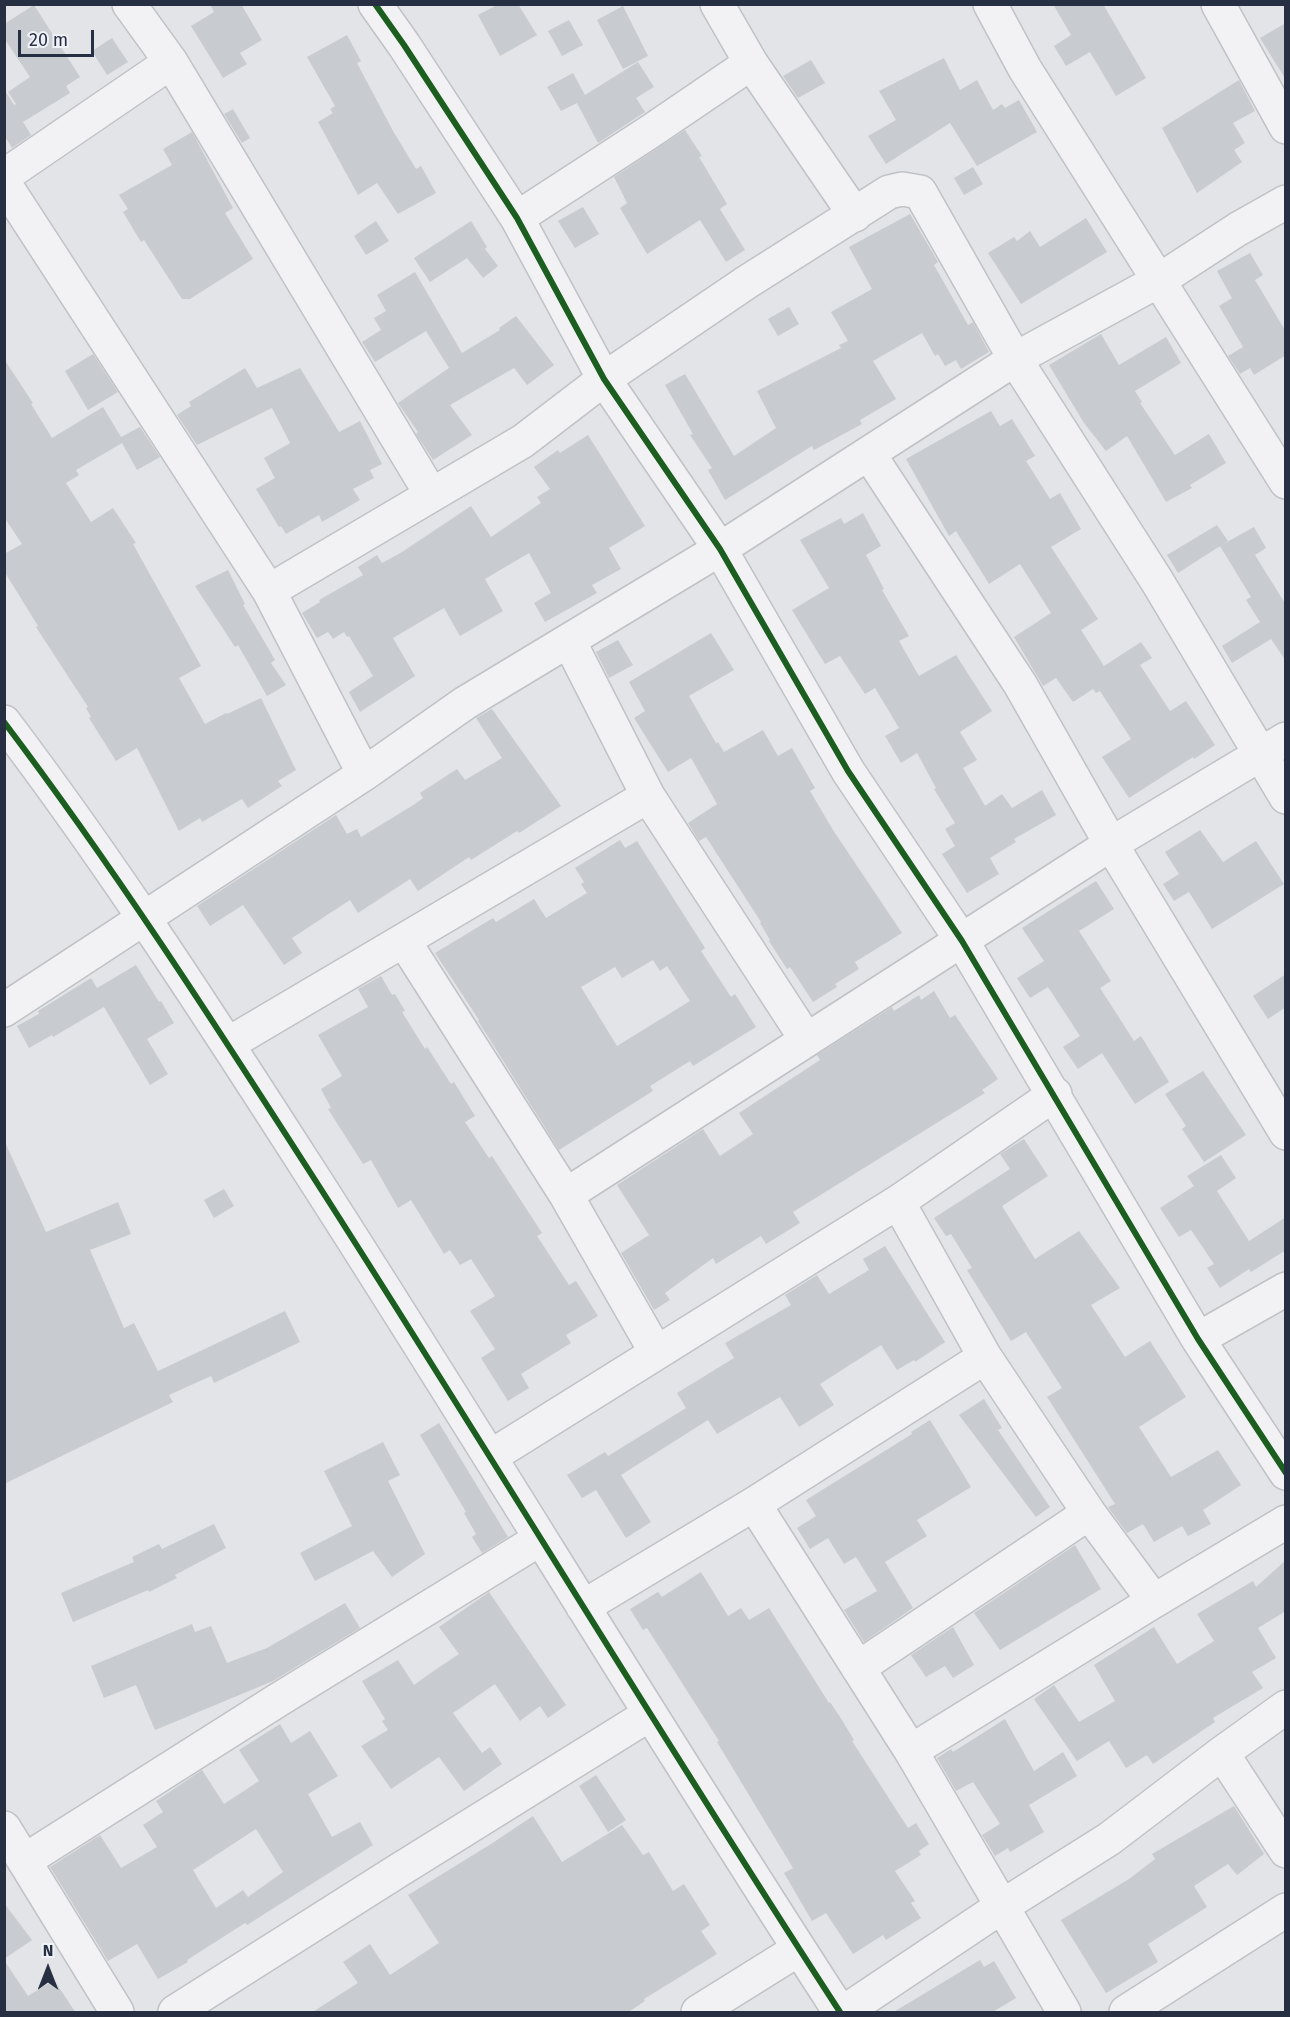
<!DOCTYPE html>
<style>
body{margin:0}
#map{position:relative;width:1290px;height:2017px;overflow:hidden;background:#e2e4e8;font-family:"Fira Sans",sans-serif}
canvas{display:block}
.frame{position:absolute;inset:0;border:6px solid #272f43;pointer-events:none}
.north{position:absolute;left:18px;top:1939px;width:60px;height:60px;-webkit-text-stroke:4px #eff2f7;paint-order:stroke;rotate:0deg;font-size:16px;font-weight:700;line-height:24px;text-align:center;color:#272f43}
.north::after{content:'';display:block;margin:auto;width:21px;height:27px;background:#272f43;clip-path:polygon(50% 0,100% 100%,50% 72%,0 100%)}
.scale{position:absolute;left:18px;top:30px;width:76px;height:27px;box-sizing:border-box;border:3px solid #272f43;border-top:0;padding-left:8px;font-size:18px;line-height:21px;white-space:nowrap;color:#272f43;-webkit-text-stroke:4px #eff2f7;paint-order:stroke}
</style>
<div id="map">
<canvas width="1290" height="2017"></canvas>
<div class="frame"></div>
<div class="north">N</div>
<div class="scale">20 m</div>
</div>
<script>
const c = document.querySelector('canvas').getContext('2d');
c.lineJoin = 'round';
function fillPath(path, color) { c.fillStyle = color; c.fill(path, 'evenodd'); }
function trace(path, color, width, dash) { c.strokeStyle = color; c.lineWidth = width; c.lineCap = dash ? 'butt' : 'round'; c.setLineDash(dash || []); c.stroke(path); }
const building = new Path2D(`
 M 210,4 L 241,4 L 262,40 L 240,53 L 247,64 L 223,78 L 191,26 L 214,12 Z
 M 499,4 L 518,4 L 537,35 L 500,56 L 478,15 Z
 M 1053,4 L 1103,4 L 1146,78 L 1116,96 L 1090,52 L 1066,66 L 1054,46 L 1071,35 Z
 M 34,5 L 80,77 L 66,86 L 70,93 L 23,122 L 31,135 L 12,148 L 4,135 L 4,89 L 14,105 L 16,104 L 8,92 L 30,77 L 4,38 L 4,24 Z
 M 623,6 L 648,56 L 623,69 L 597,20 Z
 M 569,20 L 583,45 L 562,56 L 548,31 Z
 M 1286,23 L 1286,80 L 1260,38 Z
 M 347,35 L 361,61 L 357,63 L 393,131 L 416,169 L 421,166 L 436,193 L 398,214 L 377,183 L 358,195 L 318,122 L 333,113 L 330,109 L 335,106 L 307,57 Z
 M 112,38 L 128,62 L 107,75 L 92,51 Z
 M 944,58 L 960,90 L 977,80 L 993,110 L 1002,104 L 1005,108 L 1019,100 L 1037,132 L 977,166 L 950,123 L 886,164 L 868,136 L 896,120 L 879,91 Z
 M 811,60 L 825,83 L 798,98 L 783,76 Z
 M 638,62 L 654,87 L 636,98 L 645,112 L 598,143 L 577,103 L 561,111 L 547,87 L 573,73 L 585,95 Z
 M 1239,80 L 1255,111 L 1233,123 L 1245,143 L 1234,150 L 1242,162 L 1197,193 L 1162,128 Z
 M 233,109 L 250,138 L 242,143 L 224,114 Z
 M 685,130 L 702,156 L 699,157 L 727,204 L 720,209 L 745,250 L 726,262 L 700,220 L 647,254 L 620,208 L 627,203 L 614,177 Z
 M 192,132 L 233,208 L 225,213 L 253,259 L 190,299 L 182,299 L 144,240 L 141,242 L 123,212 L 128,209 L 119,195 L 172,165 L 163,149 Z
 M 973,167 L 983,184 L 964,195 L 954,178 Z
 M 583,207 L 599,234 L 575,248 L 558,221 Z
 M 910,214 L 938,262 L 934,265 L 968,325 L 973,322 L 989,352 L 961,369 L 956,360 L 945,366 L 938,354 L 935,356 L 922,333 L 873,361 L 896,399 L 860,420 L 862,424 L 814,450 L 812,446 L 725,500 L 708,470 L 712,468 L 690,435 L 693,434 L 665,385 L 685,374 L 734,456 L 776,428 L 757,391 L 841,348 L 839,345 L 848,341 L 831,312 L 872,289 L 849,247 Z
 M 1086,218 L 1107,252 L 1021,304 L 988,253 L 1014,237 L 1017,241 L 1030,231 L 1040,247 Z
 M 376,221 L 389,241 L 366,255 L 354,236 Z
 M 471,221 L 487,247 L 485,249 L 498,266 L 483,278 L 467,258 L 430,282 L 414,258 Z
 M 1250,253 L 1263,275 L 1255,280 L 1286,332 L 1286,355 L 1254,375 L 1250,368 L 1240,374 L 1228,356 L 1243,347 L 1219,306 L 1232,298 L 1217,271 Z
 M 415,272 L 462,353 L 500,330 L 499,328 L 516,316 L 554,365 L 527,385 L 514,368 L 450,405 L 472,435 L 433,460 L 416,434 L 418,432 L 398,403 L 449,368 L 426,331 L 375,362 L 362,342 L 381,330 L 374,318 L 386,311 L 377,295 Z
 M 789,307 L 799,324 L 778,336 L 768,319 Z
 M 1101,334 L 1119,365 L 1166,337 L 1181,363 L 1135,391 L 1142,402 L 1140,403 L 1175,455 L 1209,434 L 1226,463 L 1190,485 L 1192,488 L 1166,502 L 1127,436 L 1106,451 L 1084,423 L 1049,365 Z
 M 93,354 L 118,392 L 88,410 L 65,371 Z
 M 4,359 L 33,403 L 31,404 L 52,438 L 103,407 L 121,437 L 140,427 L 160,457 L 137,470 L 122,443 L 76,470 L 79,475 L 66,483 L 91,522 L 113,508 L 136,543 L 133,544 L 201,666 L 179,678 L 205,724 L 226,713 L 227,714 L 261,698 L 296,770 L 278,781 L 282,786 L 248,808 L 242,799 L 202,822 L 200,818 L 179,831 L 137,748 L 116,761 L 89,718 L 91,717 L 86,708 L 88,707 L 36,627 L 38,626 L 4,571 L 4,554 L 22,544 L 4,517 Z
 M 245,368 L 257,388 L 300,368 L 339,432 L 360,421 L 382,464 L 370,470 L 374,478 L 353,489 L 360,500 L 322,522 L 319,515 L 286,534 L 281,526 L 279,527 L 256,489 L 275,478 L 264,458 L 290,443 L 272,408 L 197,445 L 177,415 L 191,406 L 189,402 Z
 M 991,411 L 1000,426 L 1012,419 L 1035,456 L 1026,461 L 1050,499 L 1060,493 L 1081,529 L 1051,547 L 1098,619 L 1081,630 L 1104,666 L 1141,642 L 1152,658 L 1140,665 L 1170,711 L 1186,701 L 1215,745 L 1194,759 L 1193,757 L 1129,798 L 1102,757 L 1131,739 L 1100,691 L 1096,693 L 1093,689 L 1073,702 L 1056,678 L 1043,686 L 1014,637 L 1051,613 L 1020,564 L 989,584 L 956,531 L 949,536 L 906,459 Z
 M 588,435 L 645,526 L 609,548 L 621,569 L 592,585 L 597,593 L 545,622 L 534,603 L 551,593 L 529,553 L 485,579 L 503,611 L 460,636 L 444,608 L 393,638 L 415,676 L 360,712 L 349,692 L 373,676 L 349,636 L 347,637 L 344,632 L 333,639 L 328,632 L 317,638 L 302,613 L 320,602 L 319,600 L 363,575 L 358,567 L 377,555 L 382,563 L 402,552 L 471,506 L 491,537 L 541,503 L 537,497 L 550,489 L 534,467 L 558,450 L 560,453 Z
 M 863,513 L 881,546 L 866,555 L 884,589 L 882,590 L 909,636 L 899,641 L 919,676 L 956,655 L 992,711 L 960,732 L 977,760 L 963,768 L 985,806 L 1002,794 L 1012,808 L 1042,790 L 1056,815 L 1014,839 L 1016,842 L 990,858 L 999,874 L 967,893 L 942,854 L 955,846 L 945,829 L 955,823 L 934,789 L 936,788 L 917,753 L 901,763 L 885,736 L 899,728 L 875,688 L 865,694 L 840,656 L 825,664 L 792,610 L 829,588 L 800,540 L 841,518 L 844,524 Z
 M 1217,525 L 1228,541 L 1178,573 L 1167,555 Z
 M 1254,527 L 1266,548 L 1255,555 L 1286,605 L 1286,661 L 1271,639 L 1232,663 L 1222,646 L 1260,622 L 1246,600 L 1251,597 L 1220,546 Z
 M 228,570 L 245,604 L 243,605 L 275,660 L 271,663 L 286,685 L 267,696 L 238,645 L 235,647 L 195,586 Z
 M 711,633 L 734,670 L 689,696 L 716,743 L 718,742 L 724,752 L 763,730 L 778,756 L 792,748 L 815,788 L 810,791 L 833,830 L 902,933 L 855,962 L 859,969 L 835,984 L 837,987 L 813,1002 L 790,967 L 787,969 L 769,941 L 770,940 L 760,923 L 761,922 L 706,837 L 699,841 L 688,823 L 717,804 L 691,758 L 668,772 L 634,718 L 645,711 L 629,682 Z
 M 618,640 L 633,665 L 609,678 L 596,652 Z
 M 492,709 L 561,806 L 519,833 L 517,831 L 471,860 L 469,857 L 418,891 L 410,879 L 358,913 L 350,900 L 292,938 L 302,953 L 284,965 L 243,905 L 210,926 L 197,906 L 336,815 L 347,834 L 357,829 L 361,837 L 415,804 L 423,798 L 420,793 L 457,769 L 465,780 L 502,758 L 476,718 Z
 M 1200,830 L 1223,862 L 1256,841 L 1284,884 L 1212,929 L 1189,892 L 1174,901 L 1163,884 L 1179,874 L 1165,852 Z
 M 620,840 L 625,848 L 637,841 L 705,948 L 701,951 L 731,997 L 735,994 L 756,1027 L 693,1066 L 690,1061 L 650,1086 L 653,1091 L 559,1150 L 487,1035 L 478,1021 L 479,1020 L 435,953 L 493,918 L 496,922 L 534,899 L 546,918 L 587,893 L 581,884 L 584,882 L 575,868 ZM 653,960 L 660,971 L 667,966 L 690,1001 L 617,1046 L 581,987 L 615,967 L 622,978 Z
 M 1096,881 L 1114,909 L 1079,931 L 1111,981 L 1100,988 L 1134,1041 L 1141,1036 L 1169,1082 L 1135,1104 L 1102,1053 L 1078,1069 L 1063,1047 L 1080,1036 L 1048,987 L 1030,998 L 1017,978 L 1044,961 L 1022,928 Z
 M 136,965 L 159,1002 L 161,1001 L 174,1023 L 147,1039 L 168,1074 L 150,1085 L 104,1007 L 53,1037 L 52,1035 L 29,1048 L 17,1026 L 39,1014 L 38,1011 L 91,978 L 97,988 Z
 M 1286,974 L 1286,1007 L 1268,1019 L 1253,996 Z
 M 381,976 L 392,995 L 395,994 L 405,1011 L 402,1012 L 425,1049 L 427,1047 L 451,1084 L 454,1082 L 475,1116 L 465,1122 L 489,1158 L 492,1156 L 542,1233 L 537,1236 L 569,1285 L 576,1281 L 598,1316 L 566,1335 L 571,1343 L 521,1374 L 529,1388 L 508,1401 L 481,1358 L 495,1349 L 470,1311 L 495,1296 L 471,1259 L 460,1265 L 450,1250 L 444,1254 L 411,1200 L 398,1208 L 371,1160 L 363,1164 L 328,1109 L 331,1108 L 321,1089 L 342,1076 L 318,1035 L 368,1007 L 358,989 Z
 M 934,991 L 950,1018 L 955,1015 L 998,1079 L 982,1090 L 985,1093 L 793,1212 L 800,1223 L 766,1244 L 761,1236 L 716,1264 L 713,1258 L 665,1293 L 670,1300 L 654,1310 L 621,1253 L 649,1235 L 617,1185 L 703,1129 L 720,1156 L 753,1134 L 739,1113 L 820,1060 L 817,1055 L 892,1007 L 894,1011 L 919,995 L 921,1000 Z
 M 1203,1071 L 1246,1135 L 1204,1162 L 1182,1129 L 1186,1126 L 1165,1094 Z
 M 1024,1139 L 1048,1176 L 1002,1206 L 1035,1259 L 1079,1231 L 1120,1288 L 1091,1305 L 1125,1357 L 1150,1341 L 1186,1397 L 1139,1427 L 1171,1477 L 1218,1450 L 1241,1485 L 1203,1510 L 1211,1524 L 1188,1536 L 1182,1526 L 1154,1542 L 1143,1524 L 1127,1533 L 1108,1507 L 1115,1504 L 1047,1397 L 1062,1388 L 1026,1332 L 1011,1341 L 967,1270 L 972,1268 L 951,1234 L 946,1236 L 934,1218 L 1010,1169 L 1000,1154 Z
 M 4,1140 L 46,1232 L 118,1202 L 131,1234 L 90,1250 L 124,1328 L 134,1323 L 158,1371 L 285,1311 L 300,1342 L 214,1383 L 211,1376 L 169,1395 L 173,1402 L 4,1484 Z
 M 1221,1155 L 1236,1178 L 1217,1191 L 1249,1241 L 1286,1217 L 1286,1250 L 1251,1272 L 1249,1269 L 1220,1288 L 1207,1268 L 1214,1264 L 1191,1230 L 1179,1237 L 1160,1208 L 1194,1186 L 1187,1176 Z
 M 224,1189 L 234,1206 L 214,1218 L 204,1200 Z
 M 885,1246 L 945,1342 L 915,1362 L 914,1360 L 897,1370 L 881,1345 L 820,1384 L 834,1405 L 799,1427 L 780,1397 L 717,1434 L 708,1420 L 621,1475 L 651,1522 L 626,1538 L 596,1490 L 582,1498 L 567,1475 L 605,1452 L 608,1456 L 686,1408 L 677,1393 L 734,1358 L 725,1343 L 791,1305 L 785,1295 L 817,1275 L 829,1294 L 869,1270 L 863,1259 Z
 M 984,1399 L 1002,1428 L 998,1430 L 1050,1507 L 1036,1517 L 959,1415 Z
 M 930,1420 L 971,1487 L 917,1520 L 927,1536 L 885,1562 L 913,1608 L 864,1642 L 844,1610 L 877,1591 L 856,1557 L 844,1564 L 828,1538 L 810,1549 L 797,1528 L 816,1516 L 806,1500 L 912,1434 L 911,1432 Z
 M 439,1423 L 508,1537 L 482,1553 L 472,1537 L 476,1534 L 464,1513 L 466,1512 L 420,1435 Z
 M 383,1442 L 400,1475 L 388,1481 L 425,1554 L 392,1577 L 373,1551 L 315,1581 L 300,1553 L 352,1526 L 324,1471 Z
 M 214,1524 L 226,1548 L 175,1575 L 177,1578 L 149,1592 L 148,1590 L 73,1622 L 61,1593 L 134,1562 L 132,1557 L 159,1544 L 162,1549 Z
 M 1075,1545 L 1101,1589 L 1000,1650 L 974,1613 Z
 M 1286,1560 L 1286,1611 L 1258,1628 L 1276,1658 L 1252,1672 L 1263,1688 L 1213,1718 L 1215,1722 L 1153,1764 L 1147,1755 L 1126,1768 L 1109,1741 L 1077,1761 L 1034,1699 L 1054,1685 L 1079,1722 L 1115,1701 L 1094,1665 L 1154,1627 L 1177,1664 L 1214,1641 L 1197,1614 L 1253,1581 L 1256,1587 Z
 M 701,1572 L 728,1616 L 741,1608 L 749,1620 L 769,1608 L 829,1703 L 830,1702 L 842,1720 L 854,1740 L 852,1741 L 908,1828 L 916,1823 L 929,1844 L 919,1851 L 921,1855 L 895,1871 L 915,1901 L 911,1903 L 921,1918 L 886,1940 L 883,1935 L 853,1954 L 826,1913 L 812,1921 L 784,1873 L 793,1868 L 717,1742 L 719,1741 L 647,1628 L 643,1630 L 630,1609 L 658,1592 L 662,1597 Z
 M 489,1592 L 566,1705 L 548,1718 L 540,1706 L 520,1721 L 495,1684 L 453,1713 L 482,1753 L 490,1747 L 502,1764 L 464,1791 L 439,1757 L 391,1789 L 361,1746 L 388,1730 L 382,1721 L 385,1719 L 362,1681 L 398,1660 L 414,1685 L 432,1672 L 459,1654 L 439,1627 Z
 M 345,1603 L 360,1628 L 273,1681 L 155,1730 L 136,1685 L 104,1698 L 91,1666 L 192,1624 L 195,1632 L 211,1626 L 227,1663 L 267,1648 Z
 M 953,1627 L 974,1665 L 953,1678 L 945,1666 L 926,1677 L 911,1655 Z
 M 1005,1719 L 1034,1771 L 1063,1752 L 1077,1776 L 1029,1805 L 1044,1832 L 1010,1852 L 1008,1848 L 995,1856 L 982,1835 L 1000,1824 L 973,1782 L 956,1791 L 937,1758 L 951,1749 L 953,1752 Z
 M 280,1724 L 291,1743 L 310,1731 L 338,1776 L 308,1794 L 332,1837 L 360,1822 L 373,1845 L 247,1925 L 245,1923 L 187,1960 L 188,1962 L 158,1979 L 137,1944 L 108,1961 L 50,1867 L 100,1835 L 121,1868 L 157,1847 L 143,1825 L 163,1812 L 156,1801 L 202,1770 L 224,1804 L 259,1781 L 239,1750 ZM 256,1829 L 283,1872 L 248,1897 L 243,1890 L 216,1908 L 193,1870 Z
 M 596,1775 L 626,1820 L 608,1832 L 579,1786 Z
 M 1234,1806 L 1264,1854 L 1237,1875 L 1228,1864 L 1194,1886 L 1207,1907 L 1148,1944 L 1158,1962 L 1106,1993 L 1061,1920 L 1129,1879 L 1155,1859 L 1152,1854 Z
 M 533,1816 L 562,1862 L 622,1825 L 643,1855 L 649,1852 L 673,1891 L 684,1884 L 710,1925 L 701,1931 L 717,1954 L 644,1999 L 645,2001 L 627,2013 L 311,2013 L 358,1983 L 343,1962 L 370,1944 L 390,1975 L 439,1943 L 408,1895 L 491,1844 Z
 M 4,1903 L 32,1940 L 4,1959 Z
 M 4,1960 L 28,1996 L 54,1980 L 76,2013 L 4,2013 Z
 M 980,1960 L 984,1967 L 994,1961 L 1016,1998 L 991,2013 L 892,2013 Z`);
const minor = new Path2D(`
 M 129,4 L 171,62 L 431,494
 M 375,4 L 404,45 L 517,218 L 604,379 L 720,549 L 848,771 L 962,941 L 1198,1339 L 1286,1473
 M 717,4 L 751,63 L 855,215
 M 990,4 L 1025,69 L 1286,482
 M 1218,4 L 1286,127
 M 4,176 L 171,62
 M 4,183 L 269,591 L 364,774
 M 517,218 L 651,131 L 751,63
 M 869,454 L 1020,684 L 1111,844 L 1286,1133
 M 269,591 L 523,441 L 604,379 L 747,282 L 889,192 L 902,189 L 920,192 L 1015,359 L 1157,581 L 1286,797
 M 569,641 L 648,796 L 806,1039
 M 4,722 C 113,866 211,1018 308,1169 C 488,1449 659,1734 840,2012
 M 404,941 L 566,1195 L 656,1352
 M 4,1010 L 364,774 L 465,703 L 720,549 L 1015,359 L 1158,281 L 1238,229 L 1286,202
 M 228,1044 L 648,796
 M 566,1195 L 1111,844 L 1286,739
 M 898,1202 L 985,1357 L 1089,1513 L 1154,1601 L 1286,1522
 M 1198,1339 L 1286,1289
 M 490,1457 L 898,1202 L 1055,1094
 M 754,1504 L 911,1751 L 1064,2012
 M 583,1607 L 754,1504 L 985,1357
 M 858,1668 L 1089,1513
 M 911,1751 L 1154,1601
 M 1222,1753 L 1286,1851
 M 4,1828 L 117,2012
 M 24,1861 L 278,1700 L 540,1539
 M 175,2012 L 396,1872 L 650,1714
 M 698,2012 L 799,1949
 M 844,2012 L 1001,1907 L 1109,1839 L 1222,1753 L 1286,1707
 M 1126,2012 L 1286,1910`);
const cycleway = new Path2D(`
 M 375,4 L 404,45 L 517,218 L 604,379 L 720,549 L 848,771 L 962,941 L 1198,1339 L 1286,1473
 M 4,722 C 113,866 211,1018 308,1169 C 488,1449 659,1734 840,2012`);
fillPath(building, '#c8cbcf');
trace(minor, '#c0c2c6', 36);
trace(minor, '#f2f2f4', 33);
trace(cycleway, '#1b5e20', 6);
</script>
